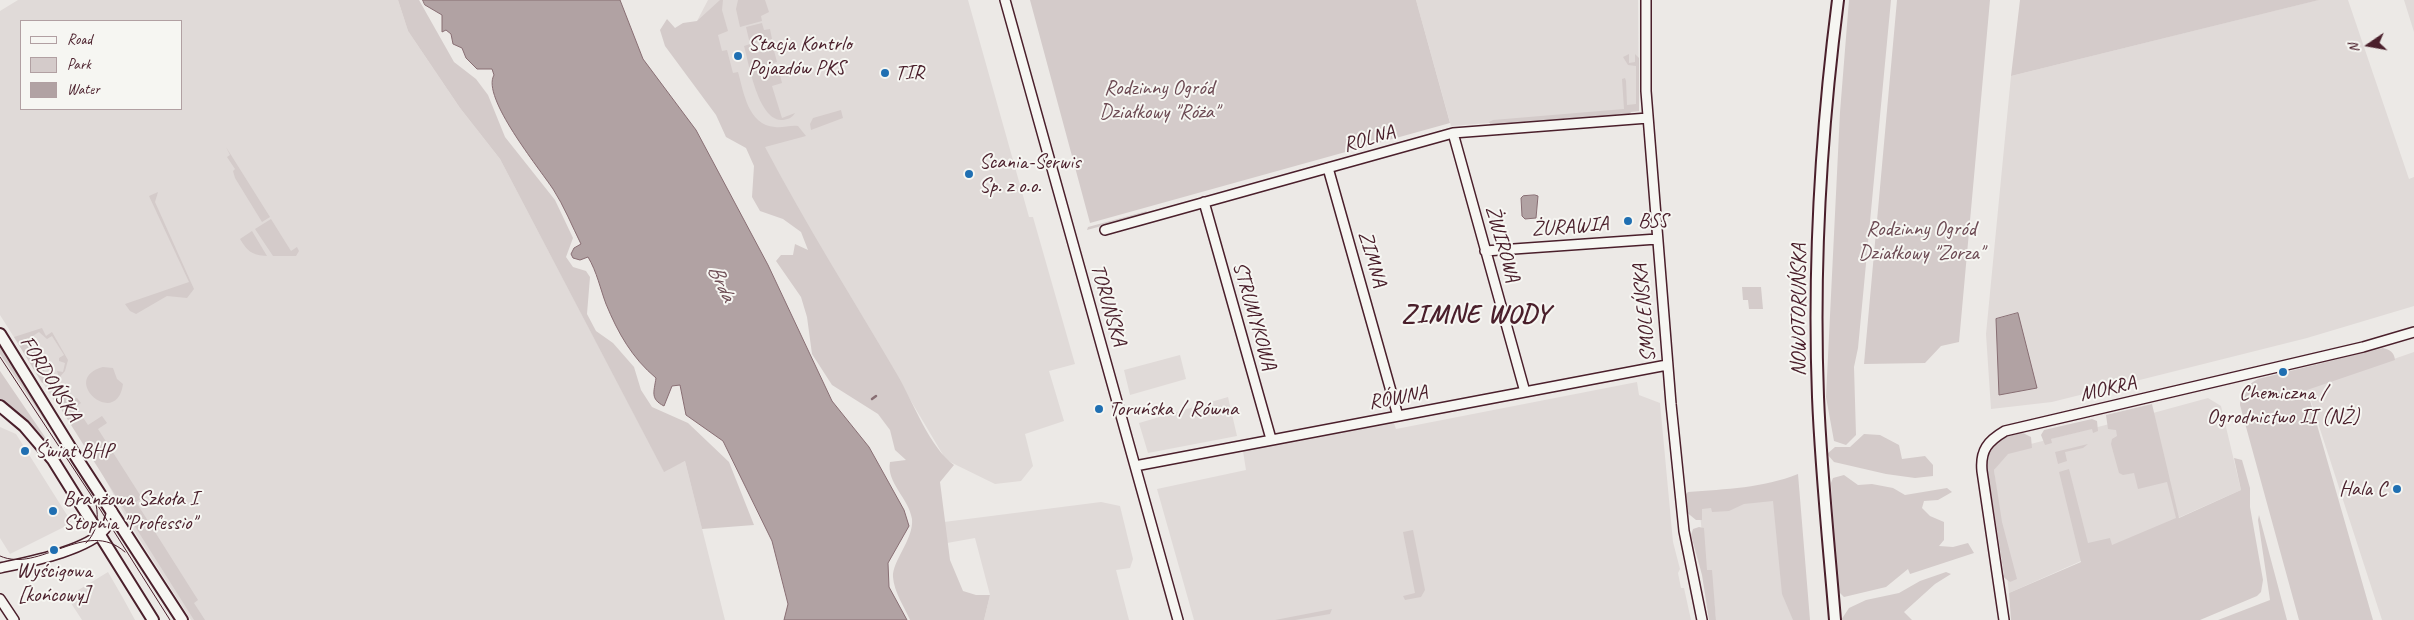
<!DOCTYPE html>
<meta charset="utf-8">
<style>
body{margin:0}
#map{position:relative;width:2414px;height:620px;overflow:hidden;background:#ece9e6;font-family:Caveat,sans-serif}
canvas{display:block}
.legend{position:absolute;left:20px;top:20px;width:162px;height:90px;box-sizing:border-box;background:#f6f6f2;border:1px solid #b1a0a2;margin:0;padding:6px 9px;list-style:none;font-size:15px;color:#4a1f2b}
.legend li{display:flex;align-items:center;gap:10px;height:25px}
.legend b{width:25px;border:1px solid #b1a0a2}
.north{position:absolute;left:2344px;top:20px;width:50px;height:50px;-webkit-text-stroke:4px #f6f6f2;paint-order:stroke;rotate:258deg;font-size:14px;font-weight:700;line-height:20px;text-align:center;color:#4a1f2b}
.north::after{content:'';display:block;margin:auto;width:18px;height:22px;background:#4a1f2b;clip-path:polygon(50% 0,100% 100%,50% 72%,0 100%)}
</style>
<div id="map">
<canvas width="2414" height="620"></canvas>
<ul class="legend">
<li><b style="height:6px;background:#f6f6f2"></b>Road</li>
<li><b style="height:14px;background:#d4cbca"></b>Park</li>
<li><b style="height:14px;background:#b1a2a3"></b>Water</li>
</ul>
<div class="north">N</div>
</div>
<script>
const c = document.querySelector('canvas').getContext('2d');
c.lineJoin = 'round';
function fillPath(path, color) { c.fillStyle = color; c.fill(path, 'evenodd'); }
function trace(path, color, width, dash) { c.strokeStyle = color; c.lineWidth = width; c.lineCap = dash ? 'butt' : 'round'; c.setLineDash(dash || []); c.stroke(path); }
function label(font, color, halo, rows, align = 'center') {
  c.font = font + ' Caveat,sans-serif'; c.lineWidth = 4; c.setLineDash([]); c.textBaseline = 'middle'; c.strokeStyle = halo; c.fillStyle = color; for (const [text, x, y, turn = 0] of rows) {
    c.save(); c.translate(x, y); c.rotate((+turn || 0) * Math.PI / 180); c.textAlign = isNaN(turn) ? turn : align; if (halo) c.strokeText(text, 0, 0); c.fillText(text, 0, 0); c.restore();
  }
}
const built = new Path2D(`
 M 18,0 L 398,0 L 408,31 L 460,108 L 500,159 L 664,471 L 685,461 L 725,620 L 191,620 L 129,523 L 78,429 L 53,399 L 0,315 L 0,11 ZM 21,21 L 181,21 L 181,109 L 21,109 Z
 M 708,0 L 968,0 L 1029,217 L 1033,217 L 1075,364 L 1049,371 L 1064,421 L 1025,434 L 1033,466 L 1021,481 L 995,484 L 946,460 L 797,209 L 697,21 Z
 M 1416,0 L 1638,0 L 1639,111 L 1451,126 Z
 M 2318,0 L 2348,0 L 2409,179 L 2414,177 L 2414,306 L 2307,338 L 2052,402 L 1991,409 L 1986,334 L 2011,76 Z
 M 2404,0 L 2414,0 L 2414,32 Z
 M 2414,352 L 2414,620 L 2382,620 L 2307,389 Z
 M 1180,355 L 1186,379 L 1130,395 L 1124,370 Z
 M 1637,382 L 1639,395 L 1660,403 L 1673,542 L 1680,569 L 1678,573 L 1681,588 L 1684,588 L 1691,620 L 1194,620 L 1157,489 L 1246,470 L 1243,451 L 1394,423 L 1396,429 Z
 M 1228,397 L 1237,436 L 1148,453 L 1139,423 Z
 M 2208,398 L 2221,406 L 2241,490 L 2009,593 L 1994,470 L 2007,450 L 2153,413 Z
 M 0,427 L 16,434 L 72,523 L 10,554 L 0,538 Z
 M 1797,487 L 1807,620 L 1716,620 L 1712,581 L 1706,572 L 1698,495 Z
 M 1101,502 L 1120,506 L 1133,559 L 1130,568 L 1116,570 L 1129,620 L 984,620 L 990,595 L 975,538 L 947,543 L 944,522 Z
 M 108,572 L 123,598 L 135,620 L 82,620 L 67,597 Z`);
const green = new Path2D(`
 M 398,0 L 419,0 L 454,62 L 476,79 L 488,95 L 505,137 L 555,200 L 573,238 L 566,257 L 573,267 L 586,271 L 590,277 L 587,314 L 596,331 L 613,343 L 634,367 L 641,390 L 652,407 L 688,423 L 729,462 L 754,525 L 702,529 L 685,461 L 664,472 L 500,159 L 460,108 L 408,31 Z
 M 720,0 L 723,0 L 722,10 L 728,31 L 718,35 L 722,51 L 727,50 L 733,73 L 738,72 C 744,93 748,125 775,127 C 783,128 790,125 798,126 L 806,136 L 765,147 C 806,225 853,299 898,376 C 913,402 930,448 954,465 L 940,482 L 950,560 L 963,591 L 976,595 L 990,595 L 984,620 L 910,620 C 904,606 894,592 893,577 C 892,561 914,539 912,519 C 909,498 886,483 890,462 L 906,460 L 895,450 L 890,430 L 878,414 L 832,385 L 812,354 L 807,317 L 801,297 L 776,261 L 781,255 L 793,255 L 795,244 L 808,250 L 801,232 L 783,219 L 760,211 L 752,197 L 754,166 L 746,148 L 726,137 L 716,115 L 665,46 L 660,30 L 667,19 L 675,28 L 683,23 L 697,21 Z
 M 738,0 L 765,0 L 769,12 L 761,16 L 762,21 L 740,27 L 736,9 Z
 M 1030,0 L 1416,0 L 1450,123 L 1090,223 Z
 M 1849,0 L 1891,0 L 1858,348 L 1854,367 L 1856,435 L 1846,445 L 1834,441 L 1826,397 L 1840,112 Z
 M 1897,0 L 1990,0 L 1959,342 L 1941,346 L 1925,363 L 1864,364 Z
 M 2020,0 L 2319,0 L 2011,76 Z
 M 762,23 L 764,30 L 770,29 L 772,39 L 754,43 L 749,48 L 754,47 L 756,53 L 766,50 L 765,45 L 772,43 L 777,62 L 767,65 L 770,73 L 779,71 L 782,83 L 772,86 L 782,118 L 795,113 C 792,118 787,120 781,120 C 758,119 749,64 744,46 L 750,44 L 746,27 Z
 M 1629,54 L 1629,63 L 1635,62 L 1635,54 L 1639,58 L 1639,111 L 1631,112 L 1630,114 L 1491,125 L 1489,122 L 1493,120 L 1624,109 L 1622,79 L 1625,78 L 1626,81 L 1627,105 L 1636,104 L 1636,66 L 1628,65 L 1623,57 Z
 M 841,110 L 843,118 L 811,130 L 810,124 L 813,118 Z
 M 226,147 L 270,217 L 262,222 L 235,178 L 233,171 L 235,169 L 227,157 L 230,155 Z
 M 158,192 L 155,202 L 194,289 L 187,298 L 167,296 L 136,314 L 130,311 L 125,304 L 189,282 L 149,196 Z
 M 1147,211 L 1145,214 L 1087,230 L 1088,227 Z
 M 271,219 L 291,251 L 297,247 L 299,251 L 296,256 L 273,256 L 255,229 Z
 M 252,231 L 267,256 C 252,255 248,252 240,239 Z
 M 1742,287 L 1761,287 L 1763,309 L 1749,309 L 1748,300 L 1743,300 Z
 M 42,328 L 46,336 L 52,332 L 68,360 L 65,371 L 59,378 L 57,371 L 63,372 L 65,363 L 59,361 L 59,358 L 64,355 L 52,336 L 47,339 L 39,332 L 28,339 L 39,358 L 45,354 L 41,365 L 49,380 L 42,383 L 14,337 Z
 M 0,344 L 47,420 L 45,421 L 0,354 Z
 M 2383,348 C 2390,350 2394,352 2395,360 L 2307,390 L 2373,620 L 2299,620 L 2240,405 C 2240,392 2247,385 2258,379 Z
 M 103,367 L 113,368 L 117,379 L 123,384 C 117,430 58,379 103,367 Z
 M 0,371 L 49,443 L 47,444 L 28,423 L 0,400 Z
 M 63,393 L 68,401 L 77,398 L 81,403 L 76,407 L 88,425 L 102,416 L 107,423 L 98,429 L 142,498 L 136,502 L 198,600 L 194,603 L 205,620 L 194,620 L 54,398 Z
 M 2152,404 L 2179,518 L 2241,490 L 2234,458 L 2242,460 L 2250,488 L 2250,507 L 2263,580 L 2261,592 L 2257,596 L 2200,620 L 2011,620 L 2009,593 L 2081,562 L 2059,472 L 2069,469 L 2088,543 L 2110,538 L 2112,545 L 2176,518 L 2167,482 L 2138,489 L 2134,473 L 2123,475 L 2119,473 L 2111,444 L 2112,439 L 2117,436 L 2116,430 L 2108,429 L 2106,415 Z
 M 2092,419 L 2097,421 L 2098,431 L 2093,433 L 2092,429 L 2051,439 L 2052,443 L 2045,445 L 2041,435 L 2044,430 Z
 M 2023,433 L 2031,437 L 2032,448 L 2008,454 L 1994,470 L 2002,522 L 2017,579 L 2010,582 L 2002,576 L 2004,575 L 1986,460 C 1991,440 2005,436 2023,433 Z
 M 1864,434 L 1880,435 L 1899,445 L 1902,459 L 1925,456 L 1933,465 L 1933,476 L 1915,478 L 1886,474 L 1834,462 L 1827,454 L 1835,447 L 1850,447 Z
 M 2088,444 L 2083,448 L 2065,452 L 2067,461 L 2058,464 L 2055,452 Z
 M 1798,474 L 1810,620 L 1793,620 L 1782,594 L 1773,501 L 1744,504 L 1729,511 L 1712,512 L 1711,508 L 1702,509 L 1702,520 L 1696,520 L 1685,511 L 1683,497 L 1688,492 C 1726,489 1763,488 1798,474 Z
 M 1844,475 L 1858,485 L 1872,484 L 1893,488 L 1905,495 L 1947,488 L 1952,492 L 1938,500 L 1924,501 L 1922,508 L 1930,516 L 1944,522 L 1944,540 L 1939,546 L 1953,547 L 1968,543 L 1974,553 L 1910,574 L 1908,569 L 1886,587 L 1844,597 L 1837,590 L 1831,483 L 1833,478 Z
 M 2259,515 L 2287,620 L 2218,620 L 2270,600 L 2258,520 Z
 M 1699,527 L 1704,528 L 1707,570 L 1712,570 L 1716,620 L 1709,620 L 1702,575 L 1691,535 L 1693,529 Z
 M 1413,530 L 1425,590 L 1421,597 L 1405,600 L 1403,596 L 1415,593 L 1403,532 Z
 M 1946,572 L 1951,574 L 1935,584 L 1904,612 L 1912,620 L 1841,620 L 1849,608 L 1866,600 L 1899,593 L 1920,581 Z
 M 1332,609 L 1330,614 L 1295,620 L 1275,620 Z`);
const water = new Path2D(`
 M 423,0 L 620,0 L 643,59 L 696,130 L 768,265 L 832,401 L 869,447 L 904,510 L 909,526 L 888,563 L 889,587 L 907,620 L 784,620 L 788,604 L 772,541 L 723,441 L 686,415 L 680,385 L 672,386 L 664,406 C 650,399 654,392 656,378 C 632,358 618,333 606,304 C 600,288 597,272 588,257 L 580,260 L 573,258 L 571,254 L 574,248 L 581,244 C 572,226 564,206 553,189 C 539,168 481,97 494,75 L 492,69 L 477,69 L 466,58 L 462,48 L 453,44 L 451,34 L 446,30 L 442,32 L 442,15 L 425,5 Z
 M 1535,195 L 1538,196 L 1536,218 L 1525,219 L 1522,216 L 1521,198 L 1523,196 Z
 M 2018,313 L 2037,388 L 1999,395 L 1996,319 Z`);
const stream = new Path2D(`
 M 872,399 L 876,396`);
const minor = new Path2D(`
 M 1005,0 L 1178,620
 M 1646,0 L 1646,91 L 1671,404 L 1684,531 L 1702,620
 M 1453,133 L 1525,392
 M 1328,168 L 1398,416
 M 1204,202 L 1271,439
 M 1105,230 L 1453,133 L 1648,118
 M 1485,251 L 1657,239
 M 1135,466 L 1667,365
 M 0,568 C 27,562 87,551 105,529 C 109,524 110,517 112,511
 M 0,599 L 14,620
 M 2004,620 L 1982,471 C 1980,450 1988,441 2005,431 L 2363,347 L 2414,332`);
const major = new Path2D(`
 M 0,334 L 78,460 L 182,620
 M 0,406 L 24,426 L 53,460 L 153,620
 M 1835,620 C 1829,546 1821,472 1818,397 C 1813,265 1821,131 1838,0`);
const tram = new Path2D(`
 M 0,357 L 91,495 L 170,620
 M 86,543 C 97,532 99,519 96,504
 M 0,556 C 40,574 86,517 125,552`);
const markers = [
 [738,56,5,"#1f6fb2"],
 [885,73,5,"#1f6fb2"],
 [969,174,5,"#1f6fb2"],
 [1628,221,5,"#1f6fb2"],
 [2283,372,5,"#1f6fb2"],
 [1099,409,5,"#1f6fb2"],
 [25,451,5,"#1f6fb2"],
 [2397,489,5,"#1f6fb2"],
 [53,511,5,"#1f6fb2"],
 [54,550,5,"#1f6fb2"]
];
const poiNames = [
 ["Stacja Kontrlo",748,44],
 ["Pojazdów PKS",748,68],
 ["TIR",895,73],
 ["Scania-Serwis",979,162],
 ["Sp. z o.o.",979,186],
 ["BSS",1638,221],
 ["Chemiczna /",2283,393,"center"],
 ["Ogrodnictwo II (NŻ)",2283,417,"center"],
 ["Toruńska / Równa",1109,409],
 ["Świat BHP",35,451],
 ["Hala C",2387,489,"right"],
 ["Branżowa Szkoła I",63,499],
 ["Stopnia \"Professio\"",63,523],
 ["Wyścigowa",54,571,"center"],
 ["[końcowy]",54,595,"center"]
];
const parkNames = [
 ["Rodzinny Ogród",1159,88],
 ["Działkowy \"Róża\"",1159,112],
 ["Rodzinny Ogród",1921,229],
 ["Działkowy \"Zorza\"",1921,253]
];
const streetNames = [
 ["ROLNA",1369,139,-16],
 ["ŻURAWIA",1570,227,-4],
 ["ŻWIROWA",1502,244,74],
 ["ZIMNA",1372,259,74],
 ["TORUŃSKA",1108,305,74],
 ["NOWOTORUŃSKA",1799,310,-90],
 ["SMOLEŃSKA",1645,313,-95],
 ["STRUMYKOWA",1254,316,74],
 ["FORDOŃSKA",50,379,58],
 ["MOKRA",2108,389,-13],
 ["RÓWNA",1398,398,-10]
];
const waterNames = [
 ["Brda",721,283,65]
];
const districtNames = [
 ["ZIMNE WODY",1476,315]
];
fillPath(built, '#e0dad8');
fillPath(green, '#d4cbca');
fillPath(water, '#b1a2a3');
trace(water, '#886e73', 1);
trace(stream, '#886e73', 2.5);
trace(minor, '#4a1f2b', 12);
trace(major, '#4a1f2b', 14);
trace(minor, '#f6f6f2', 9);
trace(major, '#f6f6f2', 10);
trace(tram, '#4a1f2b', 1);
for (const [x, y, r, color] of markers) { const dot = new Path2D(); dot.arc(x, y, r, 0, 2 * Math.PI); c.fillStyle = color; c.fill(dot); trace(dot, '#f6f6f2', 2); }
label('21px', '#4a1f2b', '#f6f6f2', poiNames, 'left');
label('21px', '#6c4a53', '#f6f6f2', parkNames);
label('21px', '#4a1f2b', '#f6f6f2', streetNames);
label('italic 22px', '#6e4d55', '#f6f6f2', waterNames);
c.letterSpacing = '1px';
label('bold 26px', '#4a1f2b', '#f6f6f2', districtNames);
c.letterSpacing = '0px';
</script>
